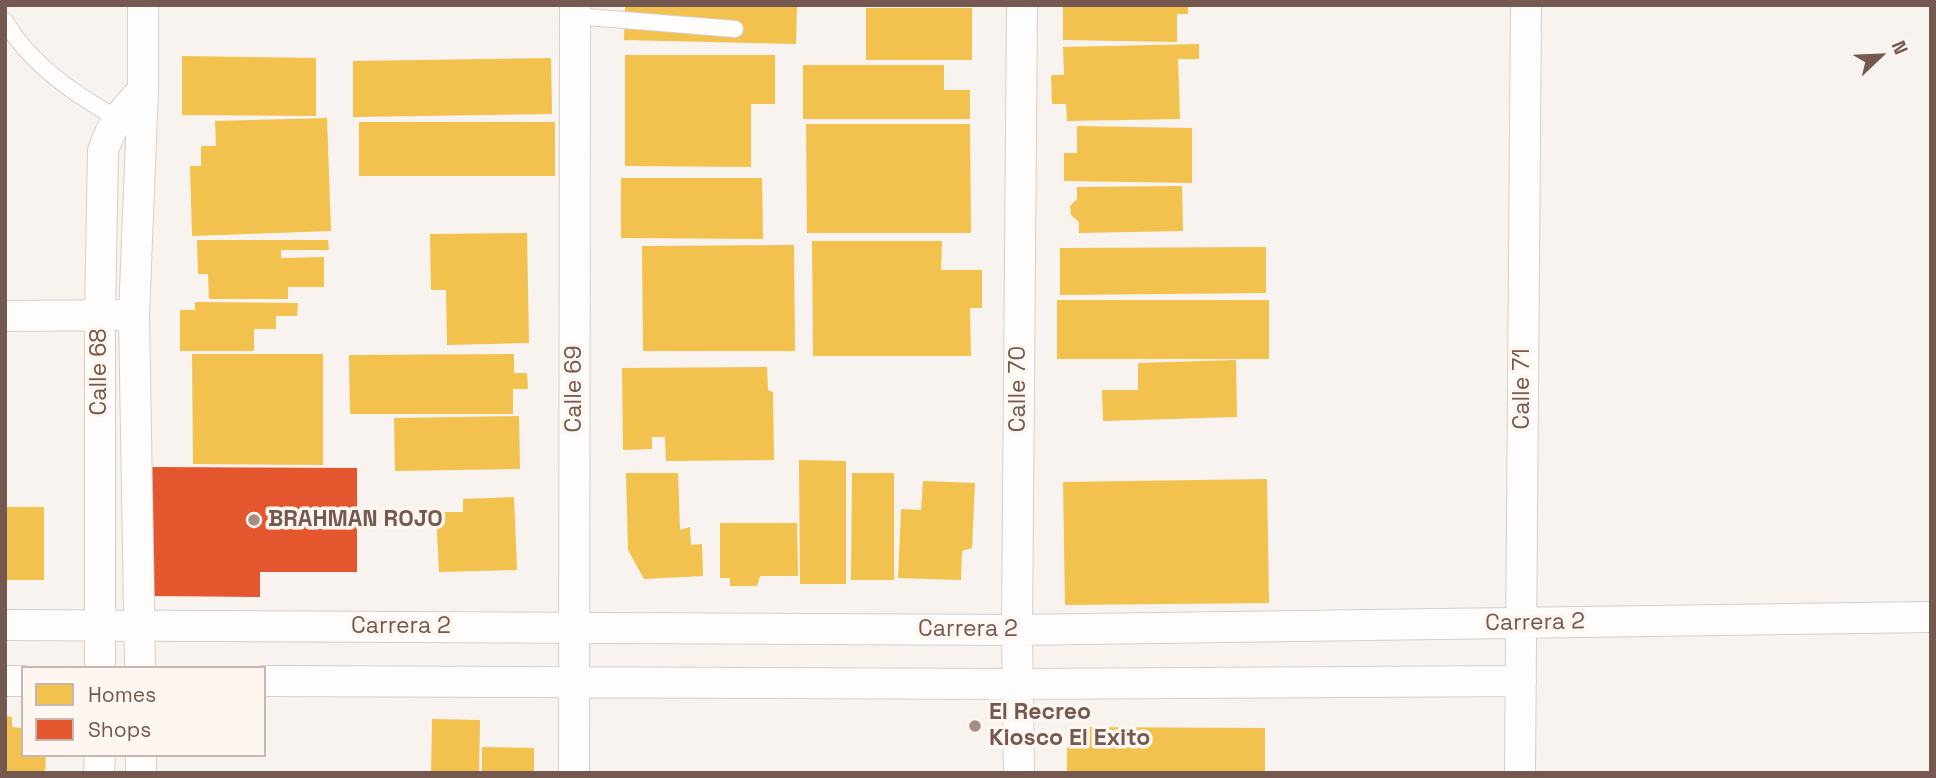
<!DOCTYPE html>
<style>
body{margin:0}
#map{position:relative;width:1936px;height:778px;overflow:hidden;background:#f8f3ee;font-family:"Space Grotesk",sans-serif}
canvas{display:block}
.frame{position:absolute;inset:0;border:7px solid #75584f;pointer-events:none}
.legend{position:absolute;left:21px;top:666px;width:245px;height:91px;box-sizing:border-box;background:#fef7f1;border:2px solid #c7b7b0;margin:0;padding:9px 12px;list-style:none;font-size:21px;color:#75584f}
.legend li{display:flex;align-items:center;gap:14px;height:35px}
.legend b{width:35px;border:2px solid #c7b7b0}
.north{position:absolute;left:1845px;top:21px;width:70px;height:70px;-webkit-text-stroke:5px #fef7f1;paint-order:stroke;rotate:67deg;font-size:19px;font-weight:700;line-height:28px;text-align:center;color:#75584f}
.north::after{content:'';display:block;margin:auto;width:24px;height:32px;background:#75584f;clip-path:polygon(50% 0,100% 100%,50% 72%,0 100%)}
</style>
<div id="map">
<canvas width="1936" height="778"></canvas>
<div class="frame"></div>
<ul class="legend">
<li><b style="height:19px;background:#f2c14e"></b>Homes</li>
<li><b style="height:19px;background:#e4572e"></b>Shops</li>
</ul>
<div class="north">N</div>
</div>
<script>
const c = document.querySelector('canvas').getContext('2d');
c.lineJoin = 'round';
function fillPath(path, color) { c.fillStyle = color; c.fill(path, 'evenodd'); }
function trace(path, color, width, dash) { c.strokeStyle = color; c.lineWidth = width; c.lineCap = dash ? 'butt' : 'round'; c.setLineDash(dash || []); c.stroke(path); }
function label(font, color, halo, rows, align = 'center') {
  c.font = font + ' "Space Grotesk",sans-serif'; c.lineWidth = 7; c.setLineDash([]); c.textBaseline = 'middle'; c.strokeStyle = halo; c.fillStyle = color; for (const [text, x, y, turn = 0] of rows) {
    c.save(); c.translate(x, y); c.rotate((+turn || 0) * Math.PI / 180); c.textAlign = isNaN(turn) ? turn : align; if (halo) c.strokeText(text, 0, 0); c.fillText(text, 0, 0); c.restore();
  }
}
const homes = new Path2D(`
 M 625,5 L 797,5 L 796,44 L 624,40 Z
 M 1063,5 L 1188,5 L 1188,14 L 1177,14 L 1177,42 L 1063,40 Z
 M 866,8 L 972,8 L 972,60 L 866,60 Z
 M 1199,44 L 1199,59 L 1178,59 L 1180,119 L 1067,121 L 1066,104 L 1052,104 L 1051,75 L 1064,75 L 1063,47 Z
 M 625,55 L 775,55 L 775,104 L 751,104 L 751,167 L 625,166 Z
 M 182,56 L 316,58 L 316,116 L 182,115 Z
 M 551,58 L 552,114 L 353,117 L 353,61 Z
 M 803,65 L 944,65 L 944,90 L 970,90 L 970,119 L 803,119 Z
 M 327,118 L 331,231 L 192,236 L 190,166 L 201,166 L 201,146 L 216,146 L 215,121 Z
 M 359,122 L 555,122 L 555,176 L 359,176 Z
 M 806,124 L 970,124 L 971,233 L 807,233 Z
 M 1077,126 L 1192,128 L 1192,183 L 1064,181 L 1064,153 L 1077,153 Z
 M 621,178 L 762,178 L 763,239 L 621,238 Z
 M 1182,186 L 1183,231 L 1079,233 L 1079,222 L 1071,215 L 1070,206 L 1077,199 L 1077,187 Z
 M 527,233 L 529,343 L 447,345 L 446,290 L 431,290 L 430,234 Z
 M 197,240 L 328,240 L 329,250 L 281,250 L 281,258 L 324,257 L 324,287 L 288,287 L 288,299 L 209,299 L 208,274 L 198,274 Z
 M 812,241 L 942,241 L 941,270 L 982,270 L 982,308 L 970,308 L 971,356 L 813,356 Z
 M 794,245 L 795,351 L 643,351 L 642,246 Z
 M 1266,247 L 1266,293 L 1060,295 L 1060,248 Z
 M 1057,300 L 1269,300 L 1269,359 L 1057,359 Z
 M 195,302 L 298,303 L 297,316 L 276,316 L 276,329 L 254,329 L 254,351 L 180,351 L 180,310 L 195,310 Z
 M 192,354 L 323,354 L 323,465 L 193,464 Z
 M 514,354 L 514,373 L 527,373 L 528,389 L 513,389 L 513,414 L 350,414 L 349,355 Z
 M 1236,360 L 1237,417 L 1103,421 L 1102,390 L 1138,390 L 1138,363 Z
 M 767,367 L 768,390 L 773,392 L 774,460 L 666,461 L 665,437 L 652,437 L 652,449 L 623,450 L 622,368 Z
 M 519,416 L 520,469 L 395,471 L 394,418 Z
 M 799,460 L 846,461 L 846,584 L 800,584 Z
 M 626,473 L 678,473 L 680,530 L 690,527 L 691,545 L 702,544 L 703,576 L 644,579 L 628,550 Z
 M 852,473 L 894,473 L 894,580 L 851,580 Z
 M 1267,479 L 1269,603 L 1065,605 L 1063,482 Z
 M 923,481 L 975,483 L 972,548 L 962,551 L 961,580 L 898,578 L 901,509 L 921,510 Z
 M 514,497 L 517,570 L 439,572 L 436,512 L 463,512 L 463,499 Z
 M 5,507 L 44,507 L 44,580 L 5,580 Z
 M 720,523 L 797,523 L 798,576 L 760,576 L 757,586 L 730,586 L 730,578 L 720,578 Z
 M 5,716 L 12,717 L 12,727 L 23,728 L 23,755 L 46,755 L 45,773 L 5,773 Z
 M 432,719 L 480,720 L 479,773 L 431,773 Z
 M 1067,727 L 1265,728 L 1265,773 L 1067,773 Z
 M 482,747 L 534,748 L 534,773 L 482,773 Z`);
const shops = new Path2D(`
 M 152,467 L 357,468 L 357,572 L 260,572 L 260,597 L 152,596 Z`);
const service = new Path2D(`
 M 575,16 L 735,29
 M 5,21 C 29,63 75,95 117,118`);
const minor = new Path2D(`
 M 5,316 L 119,315
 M 5,625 L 1017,630 L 1931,617
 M 100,668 L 100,315 L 103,151 C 112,123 123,111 143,90
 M 140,668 L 134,315 L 143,90 L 143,5
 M 5,681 L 23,681
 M 264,681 L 1018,684 L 1521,681
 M 141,755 L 141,773
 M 99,773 L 100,755
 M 574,773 L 575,5
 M 1019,773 L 1017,630 L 1022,5
 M 1520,773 L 1526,5`);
const markers = [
 [254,520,7,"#a38e87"],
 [975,726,7,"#a38e87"]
];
const streetNames = [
 ["Calle 68",100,372,-90],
 ["Calle 69",575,389,-90],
 ["Calle 70",1019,389,-90],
 ["Calle 71",1523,389,-90],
 ["Carrera 2",1535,623,-1],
 ["Carrera 2",401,627],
 ["Carrera 2",968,630]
];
const poiNames = [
 ["BRAHMAN ROJO",268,520],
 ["El Recreo",989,713],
 ["Kiosco El Exito",989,739]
];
fillPath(homes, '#f2c14e');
fillPath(shops, '#e4572e');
trace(service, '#d6ceca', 18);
trace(minor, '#d6ceca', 32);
trace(service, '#fefdfc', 16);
trace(minor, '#fefdfc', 30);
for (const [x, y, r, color] of markers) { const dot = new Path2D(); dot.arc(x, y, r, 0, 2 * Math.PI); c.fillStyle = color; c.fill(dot); trace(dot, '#fef7f1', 2.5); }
label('23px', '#75584f', '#fef7f1', streetNames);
label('bold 23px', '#75584f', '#fef7f1', poiNames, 'left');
</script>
